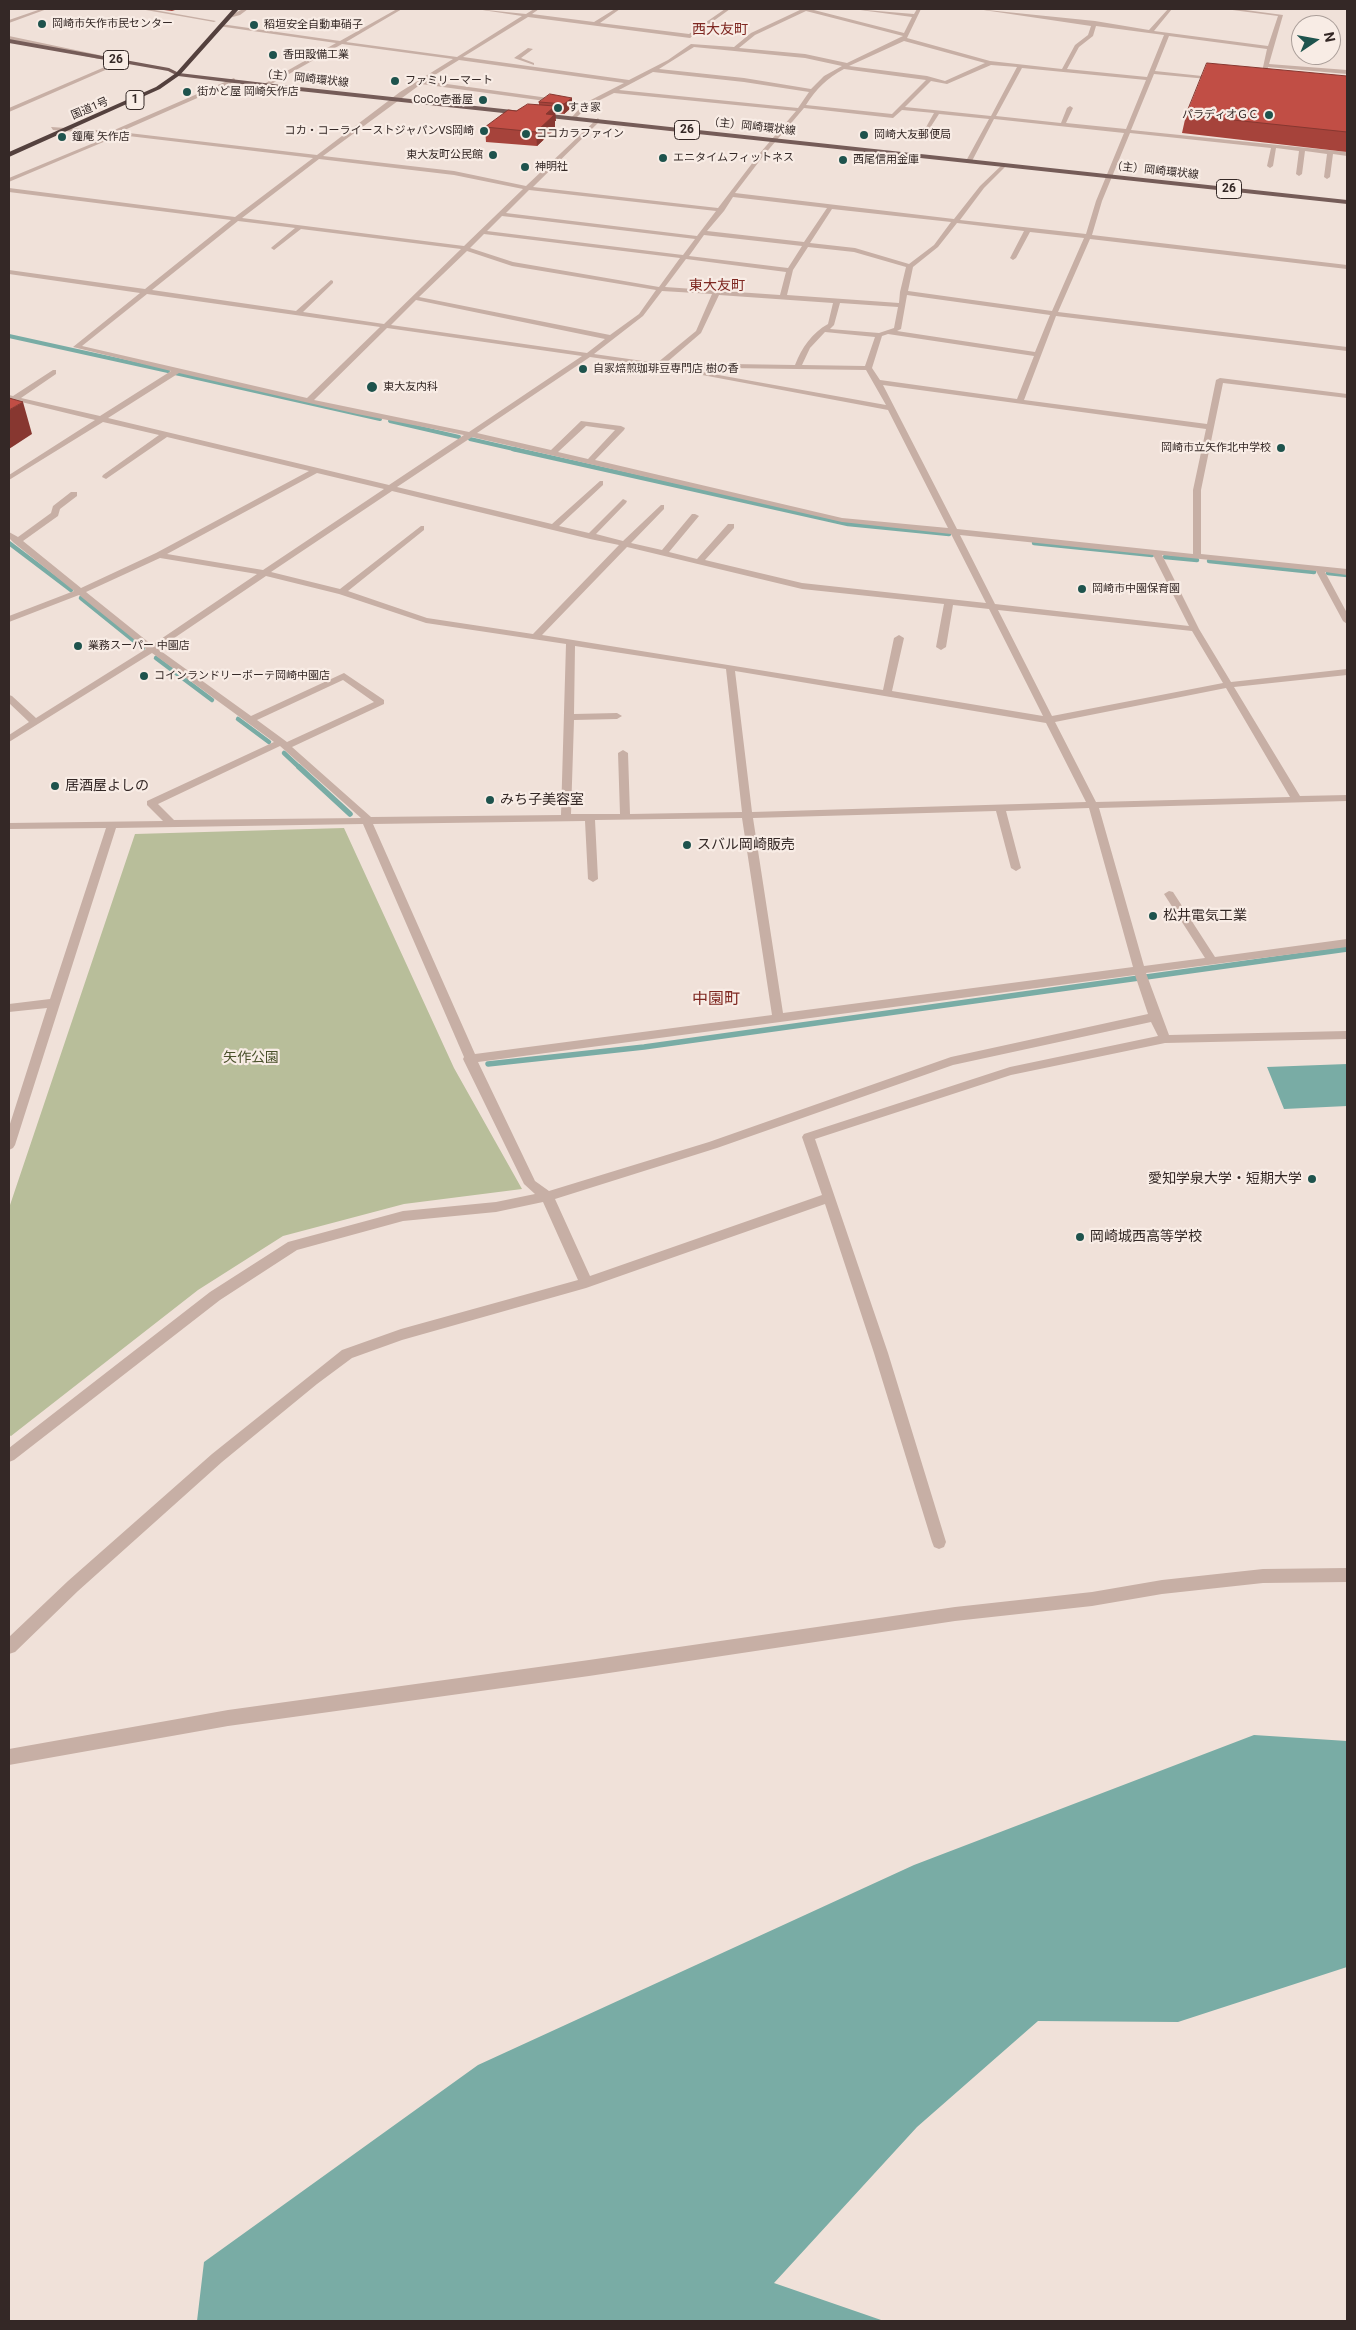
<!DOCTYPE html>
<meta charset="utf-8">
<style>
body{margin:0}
#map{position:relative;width:1356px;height:2330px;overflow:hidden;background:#f0e1d9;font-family:Roboto,sans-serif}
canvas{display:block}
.frame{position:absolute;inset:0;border:10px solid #342826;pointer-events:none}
.north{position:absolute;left:1291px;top:15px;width:50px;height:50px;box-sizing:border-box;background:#f8ece5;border:1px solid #aa9e99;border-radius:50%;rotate:78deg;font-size:14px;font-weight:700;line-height:20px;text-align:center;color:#342826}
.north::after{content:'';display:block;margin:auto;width:18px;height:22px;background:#1e534d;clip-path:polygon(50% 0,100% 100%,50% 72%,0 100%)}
</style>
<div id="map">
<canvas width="1356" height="2330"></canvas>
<div class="frame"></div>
<div class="north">N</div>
</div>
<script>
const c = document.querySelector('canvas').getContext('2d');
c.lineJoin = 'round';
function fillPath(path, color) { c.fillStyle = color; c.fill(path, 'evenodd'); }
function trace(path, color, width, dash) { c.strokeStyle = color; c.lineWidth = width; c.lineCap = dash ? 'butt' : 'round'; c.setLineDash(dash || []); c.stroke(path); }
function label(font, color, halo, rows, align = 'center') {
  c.font = font + ' Roboto,"Noto Sans JP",sans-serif'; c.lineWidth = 4.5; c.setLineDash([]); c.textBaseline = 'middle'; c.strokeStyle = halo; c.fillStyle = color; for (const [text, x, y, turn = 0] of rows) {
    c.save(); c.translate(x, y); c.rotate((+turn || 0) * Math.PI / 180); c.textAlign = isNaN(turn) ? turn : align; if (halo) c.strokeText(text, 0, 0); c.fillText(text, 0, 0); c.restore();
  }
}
const green = new Path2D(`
 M 344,828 L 454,1068 L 522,1189 L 404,1204 L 283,1236 L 198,1290 L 11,1436 L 9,1435 L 9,1208 L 135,834 Z`);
const water = new Path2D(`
 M 1347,1064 L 1347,1106 L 1284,1109 L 1267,1067 Z
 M 1254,1735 L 1347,1741 L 1347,1967 L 1178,2022 L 1038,2021 L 917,2127 L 774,2283 L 884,2321 L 197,2321 L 204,2262 L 478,2065 L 914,1865 Z`);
const streamFar2 = new Path2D(`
 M 9,336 L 168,371
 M 175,373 L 380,419
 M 390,421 L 459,437
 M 470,439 L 518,450`);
const streamFar1 = new Path2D(`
 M 513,449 L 848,524 L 949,534
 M 9,543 L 71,590
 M 1034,543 L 1152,555
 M 1165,557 L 1197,560
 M 1209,561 L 1314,572
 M 1328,573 L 1347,575
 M 81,598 L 143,648
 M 156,658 L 212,700
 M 238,719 L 269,742
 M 284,753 L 300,768`);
const stream = new Path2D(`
 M 299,767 L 350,814
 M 488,1064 L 644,1047 L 1347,949`);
const minor = new Path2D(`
 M 41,9 L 47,9 L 9,23 L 9,20 Z
 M 140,9 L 149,9 L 216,21 L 214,22 Z
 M 243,9 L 248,9 L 240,15 L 229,18 L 227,17 Z
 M 397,9 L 402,9 L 346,42 L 457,57 L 522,16 L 476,9 L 526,14 L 534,9 L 539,9 L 532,14 L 594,22 L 615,9 L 620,9 L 600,23 L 689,34 L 725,9 L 730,9 L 690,38 L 528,17 L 463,57 L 629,80 L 668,60 L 691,44 L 734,47 L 751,33 L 802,9 L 810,9 L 904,33 L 912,17 L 853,9 L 914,14 L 917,9 L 921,9 L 907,38 L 990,61 L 1062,69 L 1075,45 L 1088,35 L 1091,26 L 977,9 L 1095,21 L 1149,30 L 1168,9 L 1172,9 L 1154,31 L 1268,46 L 1278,16 L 1225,9 L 1238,9 L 1283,15 L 1269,64 L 1347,70 L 1347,74 L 1268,67 L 1265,83 L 1260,85 L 1257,83 L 1260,81 L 1267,49 L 1169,36 L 1155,71 L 1221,78 L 1218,80 L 1154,74 L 1131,130 L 1347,152 L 1347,156 L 1333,154 L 1330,177 L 1327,179 L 1324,177 L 1327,154 L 1305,151 L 1302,174 L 1299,176 L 1296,174 L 1299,151 L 1276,148 L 1273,166 L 1270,168 L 1267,166 L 1271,148 L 1130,133 L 1102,201 L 1092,235 L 1347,265 L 1347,269 L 1090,239 L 1058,312 L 1347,347 L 1347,351 L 1056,316 L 1024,400 L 1207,424 L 1216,380 L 1220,378 L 1347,394 L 1347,398 L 1223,383 L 1201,490 L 1201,554 L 1347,569 L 1347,575 L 1325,572 L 1347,613 L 1347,624 L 1343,621 L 1316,571 L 1162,555 L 1199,629 L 1231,682 L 1347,669 L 1347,675 L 1234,687 L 1300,796 L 1347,795 L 1347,801 L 1099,808 L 1144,966 L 1205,958 L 1164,894 L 1169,891 L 1173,892 L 1215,957 L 1347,939 L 1347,947 L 1146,973 L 1169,1035 L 1347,1031 L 1347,1039 L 1165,1043 L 1011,1075 L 815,1139 L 888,1353 L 946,1542 L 944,1547 L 939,1549 L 934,1547 L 932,1542 L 874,1353 L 825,1204 L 586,1288 L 402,1340 L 352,1358 L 317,1384 L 222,1462 L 78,1591 L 15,1652 L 9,1654 L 9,1637 L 68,1581 L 212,1454 L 342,1350 L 401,1329 L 578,1280 L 543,1202 L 496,1212 L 403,1221 L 297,1250 L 220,1300 L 14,1460 L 9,1462 L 9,1448 L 210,1292 L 288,1242 L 403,1211 L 496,1202 L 535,1194 L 524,1184 L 463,1059 L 464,1057 L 363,824 L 116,828 L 15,1145 L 13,1148 L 9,1150 L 9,1127 L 47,1008 L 9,1012 L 9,1004 L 50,999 L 106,828 L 9,829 L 9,823 L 163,821 L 147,805 L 147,801 L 274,742 L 152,653 L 9,742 L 9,735 L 29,722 L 9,703 L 9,695 L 12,696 L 36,718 L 146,649 L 79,595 L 9,622 L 9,616 L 74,591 L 14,543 L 9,538 L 9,532 L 18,537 L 51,513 L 53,506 L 71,492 L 77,492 L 77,496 L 60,509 L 58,516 L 23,541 L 81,588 L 156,553 L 309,471 L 167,437 L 106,479 L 102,477 L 103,475 L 159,435 L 103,422 L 9,480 L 9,475 L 95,420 L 9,399 L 9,395 L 13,396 L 53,370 L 56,370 L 56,374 L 21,398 L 100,416 L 171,371 L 73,347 L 140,293 L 9,274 L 9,270 L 145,289 L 231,220 L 9,192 L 9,188 L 235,217 L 313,158 L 120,135 L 11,181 L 9,182 L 9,178 L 113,135 L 53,130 L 51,127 L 112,131 L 234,78 L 236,81 L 120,132 L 317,155 L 400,92 L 453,59 L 342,44 L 266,87 L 264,84 L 336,43 L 218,26 L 221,24 L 340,41 ZM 806,11 L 903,36 L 847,63 L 805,54 L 739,48 L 755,35 ZM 1096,26 L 1164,35 L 1147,77 L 1067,69 L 1079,47 L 1093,36 ZM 904,41 L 985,63 L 945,81 L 927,76 L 849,66 ZM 694,47 L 805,58 L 842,66 L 824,76 L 811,89 L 744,78 L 659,69 ZM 459,60 L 624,83 L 585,103 L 425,81 ZM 991,65 L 1017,67 L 991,116 L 905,107 L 931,81 L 947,84 ZM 1022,68 L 1146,80 L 1126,129 L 1066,123 L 1073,108 L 1070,106 L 1067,108 L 1061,123 L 996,116 ZM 844,69 L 926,80 L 892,114 L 806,105 C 816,89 827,78 844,69 ZM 653,72 L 744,82 L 809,92 L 798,108 L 619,90 ZM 421,84 L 582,106 L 571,118 L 574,120 L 588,106 L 614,93 L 796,111 L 760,153 L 718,208 L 533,187 L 600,121 L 598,118 L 526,186 L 454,171 L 323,156 ZM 804,108 L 893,118 L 902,110 L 934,113 L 925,129 L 928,131 L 939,114 L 989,119 L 966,161 L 969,163 L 972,161 L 994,119 L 1124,133 L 1096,201 L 1086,234 L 960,220 L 984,188 L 1006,166 L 1004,163 L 980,186 L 954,219 L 735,193 L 764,155 ZM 319,159 L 454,175 L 523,189 L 464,246 L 242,218 ZM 529,190 L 716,211 L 697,236 L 506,213 ZM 733,197 L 827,208 L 804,242 L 707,231 L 724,211 ZM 832,209 L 951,222 L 934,245 L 909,264 L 855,248 L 810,243 ZM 502,216 L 695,239 L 683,255 L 487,231 ZM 238,221 L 295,228 L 272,247 L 271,248 L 274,250 L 301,229 L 461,249 L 384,324 L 303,312 L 333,283 L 333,281 L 331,280 L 296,311 L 152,290 ZM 957,223 L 1024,231 L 1010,258 L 1013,260 L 1016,258 L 1030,232 L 1084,238 L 1052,311 L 908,291 L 913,267 L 938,247 ZM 484,234 L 680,258 L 659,287 L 513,262 L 470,248 ZM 704,235 L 802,246 L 788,268 L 689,256 ZM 808,247 L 854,252 L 906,267 L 900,292 L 899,303 L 787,295 L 793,270 ZM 467,251 L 512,266 L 656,290 L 639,314 L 610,335 L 419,297 ZM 686,259 L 786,272 L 780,295 L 665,287 ZM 662,291 L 712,294 L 696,331 L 657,363 L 594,354 L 643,316 ZM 147,294 L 380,327 L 307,398 L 82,346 ZM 719,295 L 833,303 L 828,324 C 812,333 802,347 795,365 L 666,363 L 701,333 ZM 907,295 L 1050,315 L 1035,352 L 897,331 L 901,329 ZM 416,300 L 605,339 L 587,353 L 391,325 ZM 840,303 L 898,307 L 894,328 L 879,333 L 830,329 L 834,325 ZM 387,328 L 582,356 L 469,432 L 314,400 ZM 825,332 L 875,337 L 865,366 L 802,365 L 810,348 ZM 888,334 L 1034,356 L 1017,399 L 880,380 L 872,368 L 882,336 ZM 590,357 L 659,367 L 866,370 L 886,405 L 685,369 L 681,371 L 888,410 L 948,528 L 842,518 L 595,460 L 624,430 L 625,428 L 621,426 L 581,421 L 551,450 L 477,433 ZM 179,373 L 357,414 L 464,435 L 389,485 L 108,418 ZM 883,385 L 1206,429 L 1193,490 L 1193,554 L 957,529 ZM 586,426 L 615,430 L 588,459 L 558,452 ZM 472,437 L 842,522 L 951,534 L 986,603 L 802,583 L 705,560 L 734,528 L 734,524 L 728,524 L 697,559 L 669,552 L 699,516 L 695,514 L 692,514 L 662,550 L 631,543 L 664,509 L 664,505 L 661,505 L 623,541 L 596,534 L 626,503 L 627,501 L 623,499 L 589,533 L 559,526 L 603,485 L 603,481 L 600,481 L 552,524 L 397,487 ZM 317,473 L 384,489 L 263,570 L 167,554 ZM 392,491 L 590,539 L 619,545 L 533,634 L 427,618 L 348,591 L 424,530 L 424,526 L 421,526 L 340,589 L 271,572 ZM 960,535 L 1153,555 L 1189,626 L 995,604 ZM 627,547 L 802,589 L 944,604 L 936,647 L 941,650 L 946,647 L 953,605 L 989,609 L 1043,716 L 892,691 L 904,638 L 899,635 L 894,638 L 883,690 L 542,635 ZM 160,558 L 257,574 L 152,645 L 86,592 ZM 266,576 L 339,594 L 426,623 L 566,644 L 561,815 L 371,817 L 292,747 L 384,704 L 384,700 L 344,673 L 251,716 L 158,649 ZM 998,610 L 1192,631 L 1223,683 L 1052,716 ZM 575,646 L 726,669 L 742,812 L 630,814 L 628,753 L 623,750 L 618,753 L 620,814 L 571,814 L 574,720 L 617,719 L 622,716 L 617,713 L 574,714 ZM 735,671 L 1046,723 L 1086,802 L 752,812 ZM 343,680 L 374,702 L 287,742 L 257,720 ZM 1226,688 L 1290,797 L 1096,802 L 1055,722 ZM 280,746 L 361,818 L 174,820 L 158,804 ZM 1089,808 L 1133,967 L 783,1013 L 753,818 L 996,811 L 1011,868 L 1016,871 L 1021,868 L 1006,811 ZM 742,818 L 772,1015 L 475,1054 L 373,824 L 585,821 L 588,879 L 593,882 L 598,879 L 595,820 ZM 1135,975 L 1148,1014 L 951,1057 L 709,1142 L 549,1191 L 535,1181 L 478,1062 ZM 1151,1022 L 1158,1036 L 1010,1067 L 804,1134 L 802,1137 L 822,1195 L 590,1276 L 555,1199 L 717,1148 L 953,1065 Z
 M 9,36 L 99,55 L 102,57 L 99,59 L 9,40 Z
 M 528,48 L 533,49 L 521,58 L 534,63 L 534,65 L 514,58 Z
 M 121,60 L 126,61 L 9,112 L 9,108 Z
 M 1347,1568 L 1347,1582 L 1263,1583 L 1162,1594 L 1092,1606 L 955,1621 L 589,1676 L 228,1726 L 9,1765 L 9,1749 L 228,1710 L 589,1660 L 955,1607 L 1092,1592 L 1162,1580 L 1263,1569 Z`);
const major = new Path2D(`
 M 9,39 L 169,68 L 179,73 L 290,86 L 1347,200 L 1347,204 L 290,90 L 178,76 L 168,71 L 9,43 Z`);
const highway = new Path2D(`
 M 233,9 L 239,9 L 180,75 L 160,89 L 9,157 L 9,152 L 156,87 L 176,73 Z`);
const wall = new Path2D(`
 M 156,9 L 178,9 L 172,11 Z
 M 1347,76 L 1347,152 L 1182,133 L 1186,115 Z
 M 572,98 L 572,107 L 564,114 L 555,113 L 555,129 L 537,146 L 486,142 L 485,127 L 516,111 L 539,105 L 539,102 Z`);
const shadedWall = new Path2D(`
 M 572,98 L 572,107 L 564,114 L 564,104 Z
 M 555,106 L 556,121 L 555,121 L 555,129 L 537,146 L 536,132 L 546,114 Z
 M 23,402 L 32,434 L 9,449 L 9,410 Z`);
const building = new Path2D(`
 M 1207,63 L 1347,76 L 1347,132 L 1186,115 Z
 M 550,94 L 572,98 L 564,104 L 539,102 Z
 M 528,104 L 555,106 L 546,114 L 554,115 L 536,132 L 485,127 L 508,110 L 516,111 Z
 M 9,398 L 23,402 L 9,410 Z`);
const markers = [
 [42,24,5,"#1e534d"],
 [254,25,5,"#1e534d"],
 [273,55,5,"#1e534d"],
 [395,81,5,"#1e534d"],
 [187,92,5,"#1e534d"],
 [483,100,5,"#1e534d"],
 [558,108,5,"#1e534d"],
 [1269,115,5,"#1e534d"],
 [484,131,5,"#1e534d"],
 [526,134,5,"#1e534d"],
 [864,135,5,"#1e534d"],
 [62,137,5,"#1e534d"],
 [493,155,5,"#1e534d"],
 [663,158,5,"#1e534d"],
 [843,160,5,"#1e534d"],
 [525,167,5,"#1e534d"],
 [583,369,5,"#1e534d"],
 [372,387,6,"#1e534d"],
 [1281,448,5,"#1e534d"],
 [1082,589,5,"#1e534d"],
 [78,646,5,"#1e534d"],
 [144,676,5,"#1e534d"],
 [55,786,5,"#1e534d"],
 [490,800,5,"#1e534d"],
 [687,845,5,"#1e534d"],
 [1153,916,5,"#1e534d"],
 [1312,1179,5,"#1e534d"],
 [1080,1237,5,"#1e534d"]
];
const farPoinames = [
 ["岡崎市矢作市民センター",52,24],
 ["稻垣安全自動車硝子",264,25],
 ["香田設備工業",283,55],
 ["ファミリーマート",405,81],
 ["街かど屋 岡崎矢作店",197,92],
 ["CoCo壱番屋",473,100,"right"],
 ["すき家",568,108],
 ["パラディオＧＣ",1259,115,"right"],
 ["コカ・コーライーストジャパンVS岡崎",474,131,"right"],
 ["ココカラファイン",536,134],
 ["岡崎大友郵便局",874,135],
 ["鐘庵 矢作店",72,137],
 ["東大友町公民館",483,155,"right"],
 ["エニタイムフィットネス",673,158],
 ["西尾信用金庫",853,160],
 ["神明社",535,167],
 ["自家焙煎珈琲豆専門店 樹の香",593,369],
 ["東大友内科",383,387],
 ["岡崎市立矢作北中学校",1271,448,"right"],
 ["岡崎市中園保育園",1092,589],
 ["業務スーパー 中園店",88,646],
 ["コインランドリーボーテ岡崎中園店",154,676]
];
const farStreetnames = [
 ["（主）岡崎環状線",305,79,6],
 ["国道1号",90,109,-23],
 ["（主）岡崎環状線",752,127,6],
 ["（主）岡崎環状線",1155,171,6]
];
const shields = [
 [116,60,25],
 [135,100,18],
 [687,130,25],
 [1229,189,25]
];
const shieldNames = [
 ["26",116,60],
 ["1",135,100],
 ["26",687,130],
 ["26",1229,189]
];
const farQuarternames = [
 ["西大友町",720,30],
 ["東大友町",717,286]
];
const poiNames = [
 ["居酒屋よしの",65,786],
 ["みち子美容室",500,800],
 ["スバル岡崎販売",697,845],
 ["松井電気工業",1163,916],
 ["愛知学泉大学・短期大学",1302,1179,"right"],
 ["岡崎城西高等学校",1090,1237]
];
const parkNames = [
 ["矢作公園",251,1058]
];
const quarterNames = [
 ["中園町",716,1000]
];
fillPath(green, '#b8be9a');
fillPath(water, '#79aca5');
trace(streamFar2, '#79aca5', 4);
trace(streamFar1, '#79aca5', 4.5);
trace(stream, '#79aca5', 5.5);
fillPath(minor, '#c7afa5');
fillPath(major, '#755c58');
fillPath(highway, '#54413e');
fillPath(wall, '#a6433b');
fillPath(shadedWall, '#873730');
fillPath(building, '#c14e45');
trace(building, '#873730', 1);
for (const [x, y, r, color] of markers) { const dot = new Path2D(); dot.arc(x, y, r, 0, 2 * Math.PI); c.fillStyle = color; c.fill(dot); trace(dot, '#f8ece5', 2); }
label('11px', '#342826', '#f8ece5', farPoinames, 'left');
label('11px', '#342826', '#f8ece5', farStreetnames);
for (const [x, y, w] of shields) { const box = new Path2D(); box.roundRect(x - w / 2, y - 9.5, w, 19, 4); c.fillStyle = '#f8ece5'; c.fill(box); trace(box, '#342826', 1); }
label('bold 12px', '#342826', null, shieldNames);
label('14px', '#7f2822', '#f8ece5', farQuarternames);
label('14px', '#342826', '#f8ece5', poiNames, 'left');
label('14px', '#4a512b', '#f8ece5', parkNames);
label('16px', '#7f2822', '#f8ece5', quarterNames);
</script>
